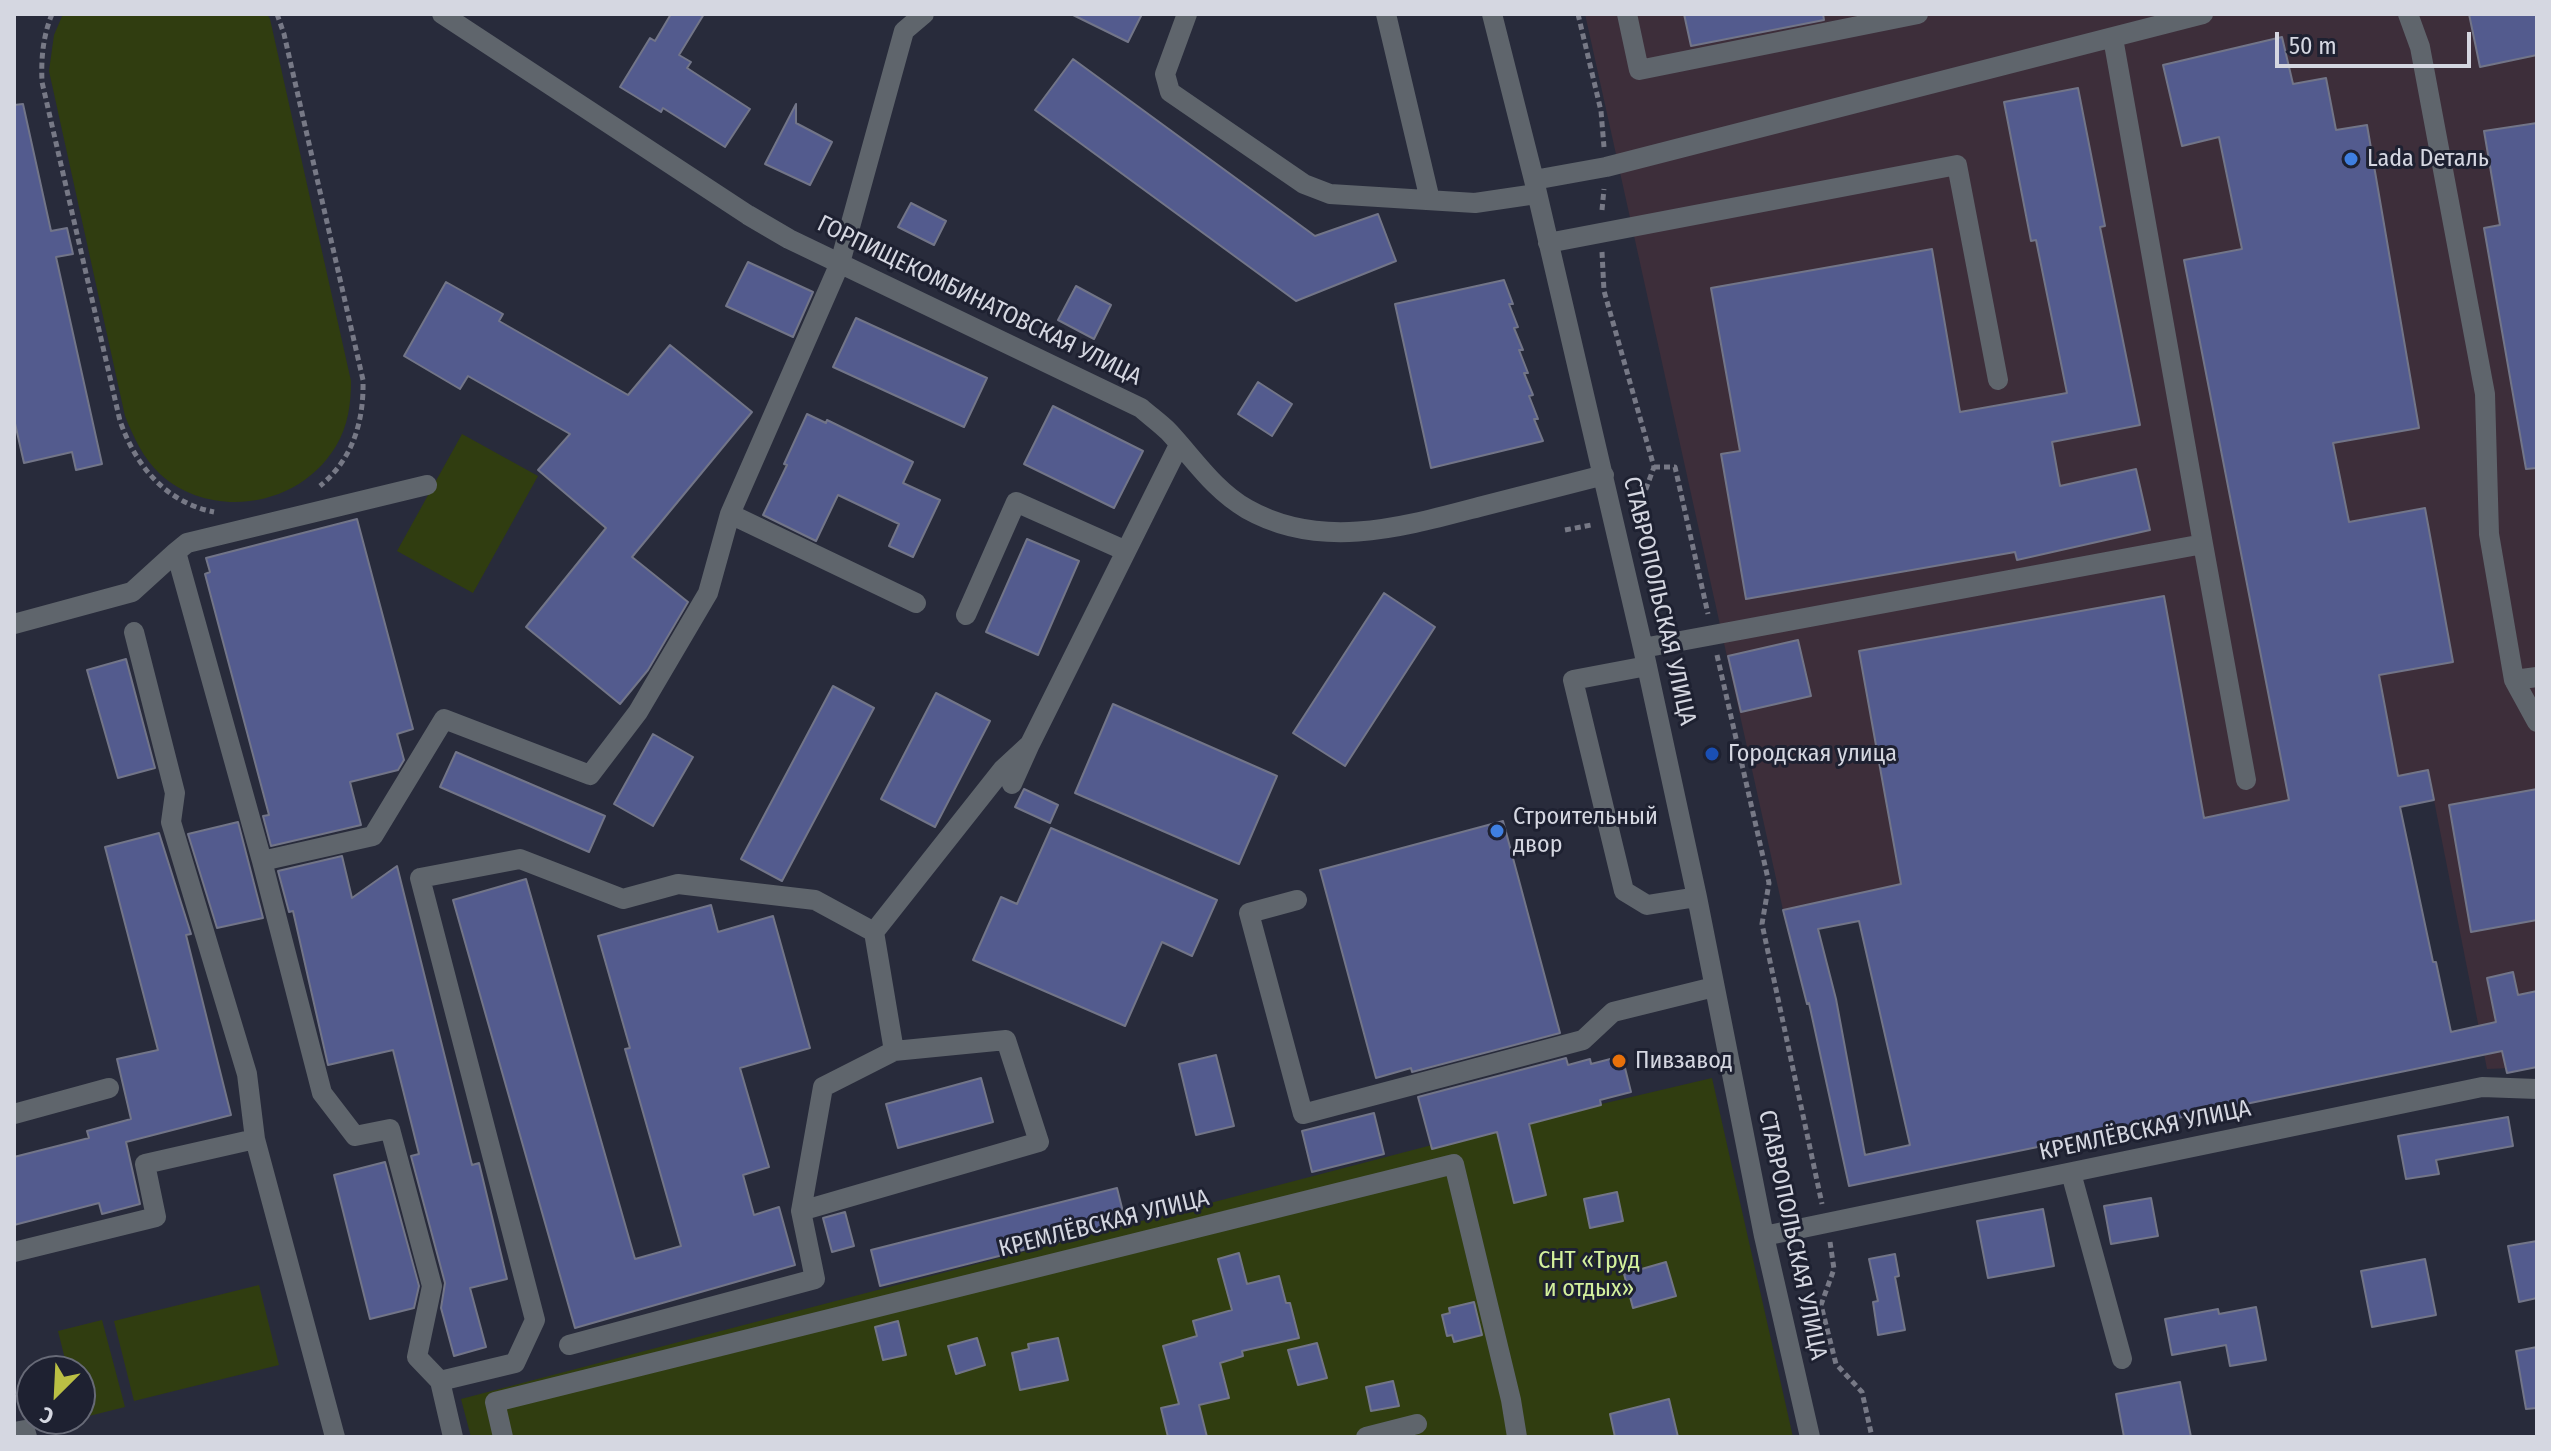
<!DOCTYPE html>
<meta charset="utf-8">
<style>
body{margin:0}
#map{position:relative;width:2551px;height:1451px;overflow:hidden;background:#282b3b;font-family:"Fira Sans Condensed",sans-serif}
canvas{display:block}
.frame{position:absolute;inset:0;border:16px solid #d5d7e1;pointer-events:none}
.north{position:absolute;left:16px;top:1355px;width:80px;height:80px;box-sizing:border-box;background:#1e2131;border:2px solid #676a77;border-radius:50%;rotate:204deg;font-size:22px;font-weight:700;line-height:32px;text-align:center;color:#d5d7e1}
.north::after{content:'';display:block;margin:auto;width:28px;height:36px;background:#bbc044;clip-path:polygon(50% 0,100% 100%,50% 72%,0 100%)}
.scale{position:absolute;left:2275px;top:32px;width:196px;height:36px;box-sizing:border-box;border:4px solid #d5d7e1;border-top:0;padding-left:10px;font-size:24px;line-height:28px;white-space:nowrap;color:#d5d7e1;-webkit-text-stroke:6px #1e2131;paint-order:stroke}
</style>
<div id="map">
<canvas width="2551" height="1451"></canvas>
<div class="frame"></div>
<div class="north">С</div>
<div class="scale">50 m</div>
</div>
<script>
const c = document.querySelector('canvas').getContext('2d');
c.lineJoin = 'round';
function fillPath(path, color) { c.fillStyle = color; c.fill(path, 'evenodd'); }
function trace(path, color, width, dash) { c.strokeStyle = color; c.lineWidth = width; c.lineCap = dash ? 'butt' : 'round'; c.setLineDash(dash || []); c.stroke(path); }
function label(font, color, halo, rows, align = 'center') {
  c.font = font + ' "Fira Sans Condensed",sans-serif'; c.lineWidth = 6; c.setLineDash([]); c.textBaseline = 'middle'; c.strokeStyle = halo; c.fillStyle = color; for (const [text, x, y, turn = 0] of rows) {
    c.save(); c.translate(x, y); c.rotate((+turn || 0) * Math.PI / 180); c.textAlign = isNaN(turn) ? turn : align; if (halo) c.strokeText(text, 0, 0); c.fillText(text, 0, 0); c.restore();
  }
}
const industrial = new Path2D(`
 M 1585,14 L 2537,14 L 2537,1067 L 2487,1069 L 2428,770 L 1783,910 Z`);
const green = new Path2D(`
 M 63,14 L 267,14 L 270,19 L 351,381 C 351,404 348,426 336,446 C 300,507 212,521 160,474 C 143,458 134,438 125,416 L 49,71 L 54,35 Z
 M 462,434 L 538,476 L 473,593 L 397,551 Z
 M 1712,1078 L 1793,1437 L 471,1437 L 461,1399 L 1474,1134 Z
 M 259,1285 L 279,1365 L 134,1401 L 114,1321 Z
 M 102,1320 L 125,1407 L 81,1418 L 80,1371 L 68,1371 L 58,1331 Z`);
const building = new Path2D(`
 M 671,14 L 704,14 L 679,55 L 691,62 L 687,68 L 750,109 L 725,147 L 663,108 L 661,112 L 620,87 L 650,38 L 655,41 Z
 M 1071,14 L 1142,14 L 1128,42 Z
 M 1684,14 L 1823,14 L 1824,20 L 1691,46 Z
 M 2469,14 L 2537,14 L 2537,55 L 2480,67 Z
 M 2282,37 L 2293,84 L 2326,78 L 2336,130 L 2367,125 L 2419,428 L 2333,443 L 2349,522 L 2425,508 L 2453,662 L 2379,675 L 2398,776 L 2428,770 L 2434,800 L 2400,807 L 2433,962 L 2436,962 L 2451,1032 L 2496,1022 L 2487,978 L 2513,972 L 2518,995 L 2537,991 L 2537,1067 L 2507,1073 L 2502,1051 L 1849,1186 L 1809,1003 L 1807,1004 L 1783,910 L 1901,884 L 1859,651 L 2164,596 L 2204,818 L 2289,800 L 2184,260 L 2242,249 L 2219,137 L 2182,146 L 2163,65 ZM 1859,921 L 1910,1145 L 1865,1155 L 1836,999 L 1818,929 Z
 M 1073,59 L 1315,236 L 1378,214 L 1396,261 L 1296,301 L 1035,110 Z
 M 2078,88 L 2105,226 L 2100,227 L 2140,425 L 2052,442 L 2060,486 L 2136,469 L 2150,530 L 2017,560 L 2015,552 L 1746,599 L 1721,454 L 1740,451 L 1711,288 L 1932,249 L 1960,412 L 2067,393 L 2036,240 L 2031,241 L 2004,102 Z
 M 23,104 L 51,231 L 67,228 L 73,254 L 56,257 L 102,464 L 76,470 L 72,452 L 24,463 L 14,419 L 14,105 Z
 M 796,104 L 796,123 L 832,142 L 810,185 L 765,164 Z
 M 2537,123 L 2537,468 L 2526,469 L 2484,228 L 2500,225 L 2484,131 Z
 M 911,203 L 946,221 L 934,245 L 898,227 Z
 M 748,262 L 813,292 L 793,337 L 726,306 Z
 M 1504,280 L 1513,304 L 1509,304 L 1518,327 L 1514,328 L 1523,350 L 1519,350 L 1528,373 L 1524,373 L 1533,395 L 1529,396 L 1538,419 L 1534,419 L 1543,441 L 1431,468 L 1395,304 Z
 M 446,282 L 503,314 L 499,321 L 628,395 L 670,345 L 752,412 L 632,557 L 688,602 L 648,670 L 620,704 L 526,627 L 606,528 L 538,470 L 570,434 L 468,376 L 460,389 L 404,356 Z
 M 1076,286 L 1111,305 L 1094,339 L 1058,320 Z
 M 856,318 L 987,378 L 964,427 L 833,367 Z
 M 1258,382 L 1292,404 L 1272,436 L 1238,414 Z
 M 1053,406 L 1143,451 L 1114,508 L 1024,464 Z
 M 807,414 L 826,423 L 827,420 L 913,462 L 903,483 L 940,500 L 913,557 L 889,546 L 899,524 L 838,495 L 816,541 L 763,515 L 787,465 L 784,464 Z
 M 357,519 L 413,729 L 397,734 L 404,760 L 398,770 L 350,782 L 361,825 L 271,846 L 263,816 L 269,815 L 205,574 L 210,572 L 206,558 Z
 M 1027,539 L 1079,561 L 1038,655 L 986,632 Z
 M 1384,593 L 1435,627 L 1345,766 L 1293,733 Z
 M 1798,640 L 1811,696 L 1741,712 L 1728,656 Z
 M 126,659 L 155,768 L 118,778 L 87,670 Z
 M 833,686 L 874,708 L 782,881 L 741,859 Z
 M 936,693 L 990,721 L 935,827 L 881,799 Z
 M 1113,704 L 1277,776 L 1239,864 L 1075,793 Z
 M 653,734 L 693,757 L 653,826 L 614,804 Z
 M 456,752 L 605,816 L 589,852 L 440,787 Z
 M 1024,789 L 1058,805 L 1050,823 L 1015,807 Z
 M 2537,789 L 2537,920 L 2471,932 L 2449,805 Z
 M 1503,821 L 1560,1033 L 1412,1072 L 1411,1068 L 1376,1078 L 1320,870 Z
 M 238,822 L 263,918 L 217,928 L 188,834 Z
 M 1051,828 L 1217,900 L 1192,956 L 1162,942 L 1125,1026 L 973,960 L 1001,897 L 1017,904 Z
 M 159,833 L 191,934 L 186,935 L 231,1115 L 126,1142 L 140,1204 L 102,1214 L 99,1203 L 14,1225 L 14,1157 L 89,1138 L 87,1131 L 131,1119 L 117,1059 L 158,1050 L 105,847 Z
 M 342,856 L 352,898 L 397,866 L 472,1165 L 479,1163 L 507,1279 L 470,1288 L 486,1347 L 454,1356 L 441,1308 L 445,1283 L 411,1156 L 419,1154 L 393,1050 L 328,1065 L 293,911 L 289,912 L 278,871 Z
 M 526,879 L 635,1259 L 681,1246 L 625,1049 L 630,1048 L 598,936 L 711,905 L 718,932 L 773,916 L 810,1048 L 740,1068 L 769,1167 L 743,1175 L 754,1215 L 779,1207 L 795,1265 L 575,1328 L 453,900 Z
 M 1216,1055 L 1234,1126 L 1196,1135 L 1179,1064 Z
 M 1622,1056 L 1631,1092 L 1600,1100 L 1601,1105 L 1529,1124 L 1546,1195 L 1514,1203 L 1497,1132 L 1432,1149 L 1418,1097 L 1566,1058 L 1568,1065 L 1590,1059 L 1591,1064 Z
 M 981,1078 L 993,1122 L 898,1148 L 886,1104 Z
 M 1374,1113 L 1384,1154 L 1312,1172 L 1302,1131 Z
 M 2508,1117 L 2513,1146 L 2436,1160 L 2439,1174 L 2406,1179 L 2398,1136 Z
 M 385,1162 L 419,1286 L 414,1308 L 370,1319 L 334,1175 Z
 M 1117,1188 L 1126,1224 L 880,1286 L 871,1250 Z
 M 1617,1192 L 1623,1221 L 1590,1228 L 1584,1199 Z
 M 2151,1198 L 2158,1236 L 2111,1244 L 2104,1206 Z
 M 2043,1209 L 2054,1266 L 1988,1278 L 1977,1221 Z
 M 845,1212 L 854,1246 L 832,1252 L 823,1218 Z
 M 2537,1241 L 2537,1298 L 2519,1302 L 2508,1246 Z
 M 1239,1253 L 1247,1284 L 1279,1276 L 1286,1303 L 1290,1303 L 1299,1338 L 1242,1351 L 1243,1356 L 1220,1363 L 1229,1398 L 1199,1405 L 1207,1437 L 1168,1437 L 1161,1408 L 1179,1404 L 1163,1346 L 1197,1336 L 1193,1321 L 1232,1310 L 1218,1259 Z
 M 1895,1254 L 1899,1276 L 1895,1277 L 1905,1330 L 1878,1335 L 1873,1302 L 1878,1301 L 1869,1259 Z
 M 2425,1259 L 2436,1315 L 2372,1327 L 2361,1271 Z
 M 1666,1262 L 1676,1296 L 1633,1308 L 1624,1274 Z
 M 1474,1302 L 1482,1335 L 1454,1342 L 1452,1335 L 1447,1336 L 1442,1315 L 1450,1313 L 1449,1308 Z
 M 2256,1307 L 2266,1360 L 2230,1366 L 2226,1345 L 2172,1355 L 2165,1319 L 2218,1309 L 2219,1314 Z
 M 898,1321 L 906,1355 L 883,1360 L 875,1327 Z
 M 977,1338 L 985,1365 L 956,1374 L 948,1346 Z
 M 1058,1338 L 1068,1380 L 1020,1390 L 1012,1353 L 1029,1349 L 1028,1344 Z
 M 1317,1343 L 1327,1378 L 1298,1385 L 1288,1350 Z
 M 2537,1347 L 2537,1408 L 2526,1409 L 2516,1351 Z
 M 1393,1381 L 1399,1406 L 1371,1411 L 1366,1387 Z
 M 2180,1382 L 2191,1437 L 2124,1437 L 2116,1394 Z
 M 1669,1399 L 1678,1437 L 1615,1437 L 1610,1414 Z`);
const path = new Path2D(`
 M 52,14 C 43,36 41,58 42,82 L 120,421 C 136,466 165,502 214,512
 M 277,14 L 284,34 L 363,380 C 364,421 353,459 320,486
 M 1578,14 L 1601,111 L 1604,147
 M 1602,210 L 1604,189
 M 1602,252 L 1604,291 L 1654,467 L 1636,516
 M 1654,467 L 1675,467 L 1708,614
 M 1565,530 L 1591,525
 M 1717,655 L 1769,883 L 1762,924 L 1822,1204
 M 1830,1242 L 1834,1269 L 1821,1305 L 1836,1364 L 1862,1392 L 1872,1437`);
const minor = new Path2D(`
 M 442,14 L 748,215 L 789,239 L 1141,408 C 1150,416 1160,423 1169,432 C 1194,459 1214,490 1247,509 C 1321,551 1403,527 1479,507 C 1521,496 1562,486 1604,475
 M 1187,14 L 1165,74 L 1170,92 L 1304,184 L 1330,194 L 1475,203 L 1536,194
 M 1386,14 L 1430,200
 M 1492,14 L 1534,180 L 1643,648 L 1697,897 L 1764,1236 L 1810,1437
 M 1627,14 L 1639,70 L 1918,14
 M 2408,14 L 2420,47 L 2485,394 L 2489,534 L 2514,680 L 2537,722
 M 1534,180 L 1606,167 L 2203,14
 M 1548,243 L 1957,165 L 1998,380
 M 730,514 L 916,603
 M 2203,544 L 2246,780
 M 176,552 L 187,543 L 427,485
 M 966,615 L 1016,502 L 1126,551
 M 14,624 L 132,592 L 176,552 L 262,861 L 322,1093 L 355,1136 L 390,1129 L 432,1286 L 417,1357 L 440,1381
 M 134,632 L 175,793 L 171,822 L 247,1074 L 255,1139 L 335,1437
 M 1643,648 L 2203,544 L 2113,38
 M 1647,666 L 1573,680 L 1624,891 L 1647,905 L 1697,897
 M 2514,680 L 2537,677
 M 1012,784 L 1030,744 L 1179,445
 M 262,861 L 373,836 L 444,719 L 590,775 L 638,712 L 708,593 L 730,514 L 840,263 L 904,31 L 924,14
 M 1297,900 L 1249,913 L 1303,1114 L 1583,1040 L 1613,1012 L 1714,987
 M 14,1114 L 109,1088
 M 2071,1173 L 2122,1359
 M 801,1211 L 1039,1142 L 1006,1040 L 894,1051
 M 1764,1236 L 2482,1087 L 2537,1089
 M 14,1252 L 156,1217 L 145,1164 L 255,1139
 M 569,1345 L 815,1279 L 801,1211 L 823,1087 L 894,1051 L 874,932 L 1003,769 L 1030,744
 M 14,1432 L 25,1430 L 27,1437
 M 453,1437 L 440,1381 L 515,1363 L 535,1320 L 420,878 L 520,859 L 623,899 L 678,884 L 815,900 L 874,932
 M 503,1437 L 495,1402 L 1454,1164 L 1511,1400 L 1517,1437
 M 1366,1437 L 1417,1424`);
const markers = [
 [2351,159,8,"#3f7fe0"],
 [1712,754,8,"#1a4fb4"],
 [1497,831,8,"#3f7fe0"],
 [1619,1061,8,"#e8710a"]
];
const poiNames = [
 ["Lada Dеталь",2367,159],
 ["Городская улица",1728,754],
 ["Строительный",1513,817],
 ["двор",1513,845],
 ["Пивзавод",1635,1061]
];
const streetNames = [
 ["ГОРПИЩЕКОМБИНАТОВСКАЯ УЛИЦА",979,301,26],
 ["СТАВРОПОЛЬСКАЯ УЛИЦА",1659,601,77],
 ["КРЕМЛЁВСКАЯ УЛИЦА",2145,1131,-12],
 ["КРЕМЛЁВСКАЯ УЛИЦА",1104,1224,-14],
 ["СТАВРОПОЛЬСКАЯ УЛИЦА",1792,1235,78]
];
const parkNames = [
 ["СНТ «Труд",1589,1261],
 ["и отдых»",1589,1289]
];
fillPath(industrial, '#3d2e3a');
fillPath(green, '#303d10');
fillPath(building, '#535b8e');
trace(building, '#727588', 2);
trace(path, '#777986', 5, [6, 4]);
trace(minor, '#5f656c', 20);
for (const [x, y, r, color] of markers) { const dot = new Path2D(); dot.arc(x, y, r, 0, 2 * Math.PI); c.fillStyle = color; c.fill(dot); trace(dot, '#1e2131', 3); }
label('24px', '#d5d7e1', '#1e2131', poiNames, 'left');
label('24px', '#d5d7e1', '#1e2131', streetNames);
label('24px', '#d3f09c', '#1e2131', parkNames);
</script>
